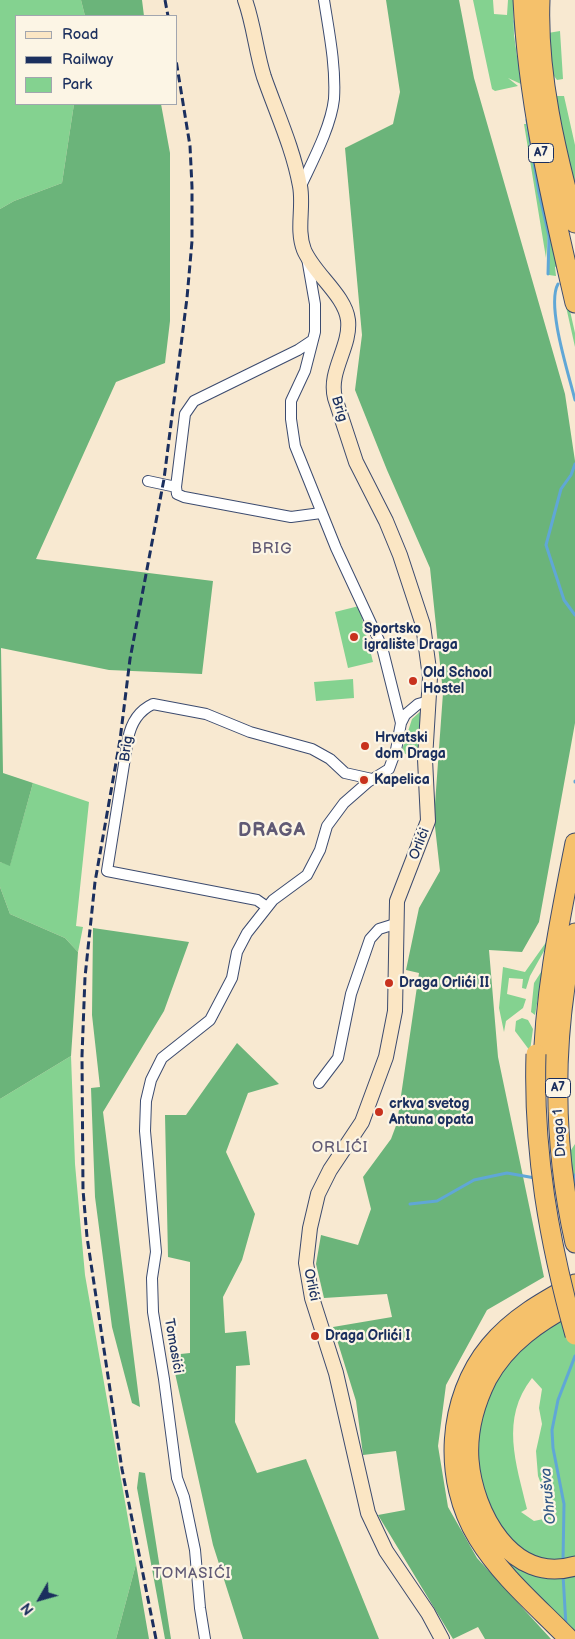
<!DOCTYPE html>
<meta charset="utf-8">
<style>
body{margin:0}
#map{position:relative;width:575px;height:1639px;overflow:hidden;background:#f8e9d1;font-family:"Balsamiq Sans",sans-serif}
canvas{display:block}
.legend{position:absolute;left:15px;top:15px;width:162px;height:90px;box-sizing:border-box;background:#fcf5e5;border:1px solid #a2a6af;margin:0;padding:6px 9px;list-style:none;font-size:15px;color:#1b2f5e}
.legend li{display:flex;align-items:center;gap:10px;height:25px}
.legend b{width:25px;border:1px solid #a2a6af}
.north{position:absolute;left:15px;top:1574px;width:50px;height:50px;-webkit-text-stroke:4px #fcf5e5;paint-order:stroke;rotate:232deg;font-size:14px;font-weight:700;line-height:20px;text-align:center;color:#1b2f5e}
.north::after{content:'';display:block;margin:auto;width:18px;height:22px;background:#1b2f5e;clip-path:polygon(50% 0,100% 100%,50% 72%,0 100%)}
</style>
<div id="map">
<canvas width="575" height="1639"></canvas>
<ul class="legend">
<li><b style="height:6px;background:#fbe6c4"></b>Road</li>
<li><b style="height:6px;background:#1b2f5e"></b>Railway</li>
<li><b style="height:14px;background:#84d290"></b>Park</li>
</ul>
<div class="north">N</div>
</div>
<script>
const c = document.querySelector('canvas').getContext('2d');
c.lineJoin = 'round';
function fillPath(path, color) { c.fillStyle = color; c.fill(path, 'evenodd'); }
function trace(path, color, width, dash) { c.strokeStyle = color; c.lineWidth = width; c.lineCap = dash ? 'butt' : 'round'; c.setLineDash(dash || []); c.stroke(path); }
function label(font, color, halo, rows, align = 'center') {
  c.font = font + ' "Balsamiq Sans",sans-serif'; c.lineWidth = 4.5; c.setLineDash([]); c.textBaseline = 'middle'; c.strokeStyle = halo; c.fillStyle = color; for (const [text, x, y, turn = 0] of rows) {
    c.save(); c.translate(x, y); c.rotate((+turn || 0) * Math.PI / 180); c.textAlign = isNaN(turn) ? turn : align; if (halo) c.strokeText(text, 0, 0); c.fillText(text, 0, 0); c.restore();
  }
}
const green = new Path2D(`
 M 0,0 L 81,0 L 85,16 L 16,16 L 16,104 L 74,104 L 62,183 L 14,201 L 0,209 Z
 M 473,0 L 493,0 L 494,14 L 507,15 L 508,0 L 513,0 L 514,35 L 521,84 L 508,78 L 518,86 L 495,91 L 492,89 Z
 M 560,31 L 563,79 L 557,80 L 554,76 L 556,96 L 564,96 L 575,145 L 575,197 L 554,97 L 548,33 Z
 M 524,124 L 526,124 L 548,235 L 546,258 Z
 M 528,124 L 575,333 L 575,347 L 557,266 L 555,267 L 556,276 L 549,275 L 548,261 L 550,236 Z
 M 359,606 L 373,662 L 348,668 L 335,612 Z
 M 353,679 L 354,698 L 316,701 L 314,682 Z
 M 422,710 L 420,757 L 401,753 L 412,719 Z
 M 33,783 L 89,802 L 76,926 L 83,927 L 78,952 L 65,938 L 10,914 L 0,887 L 0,862 L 10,865 Z
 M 547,941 L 549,942 L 530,976 L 526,989 L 522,988 L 523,979 L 509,978 L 507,994 L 526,999 L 523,1008 L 506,1021 L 504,1032 L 499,1008 L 503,967 L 525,972 Z
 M 543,969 L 535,1015 L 531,1012 L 534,983 Z
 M 522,1018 L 528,1020 L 533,1029 L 530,1051 L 515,1031 L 516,1021 Z
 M 71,1056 L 75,1164 L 85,1275 L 136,1564 L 116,1639 L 0,1639 L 0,1099 Z
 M 575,1144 L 575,1201 L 569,1153 Z
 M 575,1274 L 575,1633 L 500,1555 L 483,1495 L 477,1446 L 486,1398 L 552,1287 ZM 532,1378 L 542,1389 L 539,1408 L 542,1424 L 536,1451 L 538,1476 L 543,1489 L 552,1493 L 548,1518 L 534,1521 L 521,1512 L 527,1509 C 516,1463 500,1419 532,1378 Z`);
const forest = new Path2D(`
 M 81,0 L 142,0 L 144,16 L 85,16 Z
 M 386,0 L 459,0 L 474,78 L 565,394 L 575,461 L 575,723 L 539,922 L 522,952 L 489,950 L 498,1057 L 544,1277 L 487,1310 L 446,1385 L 438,1446 L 448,1507 L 477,1558 L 551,1639 L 485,1639 L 478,1627 L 453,1639 L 378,1515 L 405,1510 L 396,1451 L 363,1455 L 356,1401 L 333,1327 L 392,1317 L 387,1294 L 324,1298 L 316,1264 L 321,1235 L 358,1245 L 371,1209 L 363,1177 L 391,1139 L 397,1123 L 419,973 L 406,970 L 419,908 L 440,871 L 434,818 L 443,693 L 430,568 L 387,470 L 355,390 L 362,335 L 345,148 L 393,124 L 400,92 Z
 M 74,104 L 161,104 L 170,153 L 170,321 L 165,363 L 116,382 L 36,559 L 213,581 L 202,674 L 109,670 L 1,648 L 3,773 L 33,783 L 10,866 L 0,862 L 0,209 L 14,201 L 62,183 Z
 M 0,887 L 10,914 L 65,938 L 78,952 L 71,1056 L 0,1099 Z
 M 93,928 L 189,942 L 164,1011 L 103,1112 L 140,1407 L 132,1403 L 112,1327 L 95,1197 L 91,1088 L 100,1087 L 92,1015 Z
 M 237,1043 L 279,1084 L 248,1093 L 226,1152 L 255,1214 L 242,1260 L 223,1297 L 225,1333 L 246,1331 L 250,1365 L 236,1366 L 235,1422 L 257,1473 L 306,1459 L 379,1639 L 243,1639 L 213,1545 L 171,1355 L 190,1353 L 190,1262 L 168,1257 L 165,1115 L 186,1115 Z
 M 139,1472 L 145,1473 L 171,1639 L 165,1639 L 137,1488 Z
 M 136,1564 L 149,1639 L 116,1639 Z`);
const stream = new Path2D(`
 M 515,21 L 520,69
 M 527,120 L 539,193 L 549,236 L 548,274
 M 558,284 C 546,305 569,375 575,400
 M 575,464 L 571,475 L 561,489 L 546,545 L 564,600 L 575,615
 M 575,781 L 575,782
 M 573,1183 L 575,1175
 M 410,1204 L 437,1201 L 474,1180 L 507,1173 L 535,1178
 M 563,1561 L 564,1504 L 553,1448 L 552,1430 L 558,1400 L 575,1356
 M 563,1575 L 566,1626`);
const street = new Path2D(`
 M 300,188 C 312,162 331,127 334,99 C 336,66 329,32 324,0
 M 307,258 L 315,304 L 315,332 L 305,371 L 291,401 L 291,419 L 295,446 L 336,548 L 382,647 L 401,723
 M 313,340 L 298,350 L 194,401 L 185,414 L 176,487 L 177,494 L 184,497 L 291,517 L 321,513
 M 148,481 L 176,487
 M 267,907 L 257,900 L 107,871 L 128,739 C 131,723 138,711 153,704 L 206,714 L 250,732 L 312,749 L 330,759 L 345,773 L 372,779
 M 319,1083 L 338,1058 L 351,994 L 370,939 L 379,929 L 395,924
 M 205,1639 L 200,1608 L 195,1550 L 184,1497 L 177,1478 L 164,1379 L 153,1312 L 152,1278 L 156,1252 L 145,1131 L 146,1101 L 151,1080 L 162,1058 L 210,1020 L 232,978 L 237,952 L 247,933 L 273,900 L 307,875 L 320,850 L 327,826 L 344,803 L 368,782 L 389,769 L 396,750 L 401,723 L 405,715 L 418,704 L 429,701`);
const secondary = new Path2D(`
 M 245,0 C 254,25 256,52 264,77 C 277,114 293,148 300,186 C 304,207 296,229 304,250 C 314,274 345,295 348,320 C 351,347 328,371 335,398 L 356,462 L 386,521 L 400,555 L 423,625 L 430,677 L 425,759 L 428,821 L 397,901 L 395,1011 L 386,1057 L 362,1122 L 330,1170 L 318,1194 L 310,1228 L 306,1263 L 312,1298 L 336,1373 L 368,1513 L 386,1551 L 428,1613 L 442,1639`);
const highway = new Path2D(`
 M 523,0 C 528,104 552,203 575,303
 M 540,0 C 537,74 556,152 575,223
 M 575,933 C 552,1034 552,1142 575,1243
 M 543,1073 C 544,995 560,919 575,843
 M 575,1302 C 540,1321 507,1342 487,1379 C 475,1403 467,1432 469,1460 C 473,1512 511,1585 575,1566
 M 569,1639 C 538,1607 501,1576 478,1538 C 442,1480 447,1398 490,1346 C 513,1318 544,1301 575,1284`);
const rail = new Path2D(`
 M 165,0 L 168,16
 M 156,1639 L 122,1469 L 87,1237 L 83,1190 L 82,1056 L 85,977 L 95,882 L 120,740 L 130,659 L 164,479 L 187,298 L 192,241 L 192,187 L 190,146 L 176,60`);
const highwayBridge = new Path2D(`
 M 536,1054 C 533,1151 549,1242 575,1335`);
const markers = [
 [354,637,5,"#c8321e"],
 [413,681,5,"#c8321e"],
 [365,746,5,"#c8321e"],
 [364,780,5,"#c8321e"],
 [389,983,5,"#c8321e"],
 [379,1112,5,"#c8321e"],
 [315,1336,5,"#c8321e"]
];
const shields = [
 [541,153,25],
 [558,1088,25]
];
const shieldNames = [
 ["A7",541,153],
 ["A7",558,1088]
];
const streetNames = [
 ["Brig",339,409,73],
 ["Brig",127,749,-82],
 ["Orlići",420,844,-69],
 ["Draga 1",560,1133,-94],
 ["Orlići",311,1285,78],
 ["Tomasići",173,1346,80]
];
const poiNames = [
 ["Sportsko",364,629],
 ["igralište Draga",364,645],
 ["Old School",423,673],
 ["Hostel",423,689],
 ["Hrvatski",375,738],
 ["dom Draga",375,754],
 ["Kapelica",374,780],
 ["Draga Orlići II",399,983],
 ["crkva svetog",389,1104],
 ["Antuna opata",389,1120],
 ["Draga Orlići I",325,1336]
];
const neighbourhoodNames = [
 ["BRIG",272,549],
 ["ORLIĆI",340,1148],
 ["TOMASIĆI",192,1574]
];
const waterNames = [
 ["Ohrušva",549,1496,-95]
];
const districtNames = [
 ["DRAGA",272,831]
];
fillPath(green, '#84d290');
fillPath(forest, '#6bb47a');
trace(stream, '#60a7d6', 3);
trace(street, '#3c4b6f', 12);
trace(secondary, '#3c4b6f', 16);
trace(highway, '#3c4b6f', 21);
trace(street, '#fff', 10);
trace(secondary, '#fbe6c4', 14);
trace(highway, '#f5c16b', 19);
trace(rail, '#1b2f5e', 3, [8, 4]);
trace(highwayBridge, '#3c4b6f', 21, []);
trace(highwayBridge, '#f5c16b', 19);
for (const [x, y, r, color] of markers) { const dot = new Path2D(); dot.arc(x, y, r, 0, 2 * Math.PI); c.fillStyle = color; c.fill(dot); trace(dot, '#fcf5e5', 2); }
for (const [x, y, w] of shields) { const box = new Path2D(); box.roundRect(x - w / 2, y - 9.5, w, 19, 4); c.fillStyle = '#fcf5e5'; c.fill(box); trace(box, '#1b2f5e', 1); }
label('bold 12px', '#1b2f5e', null, shieldNames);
label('14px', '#1b2f5e', '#fcf5e5', streetNames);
label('bold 14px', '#1b2f5e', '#fcf5e5', poiNames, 'left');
c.letterSpacing = '1px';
label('15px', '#605a75', '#fcf5e5', neighbourhoodNames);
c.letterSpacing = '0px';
label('italic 15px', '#335988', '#fcf5e5', waterNames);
c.letterSpacing = '1px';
label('bold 19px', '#605a75', '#fcf5e5', districtNames);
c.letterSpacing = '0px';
</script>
